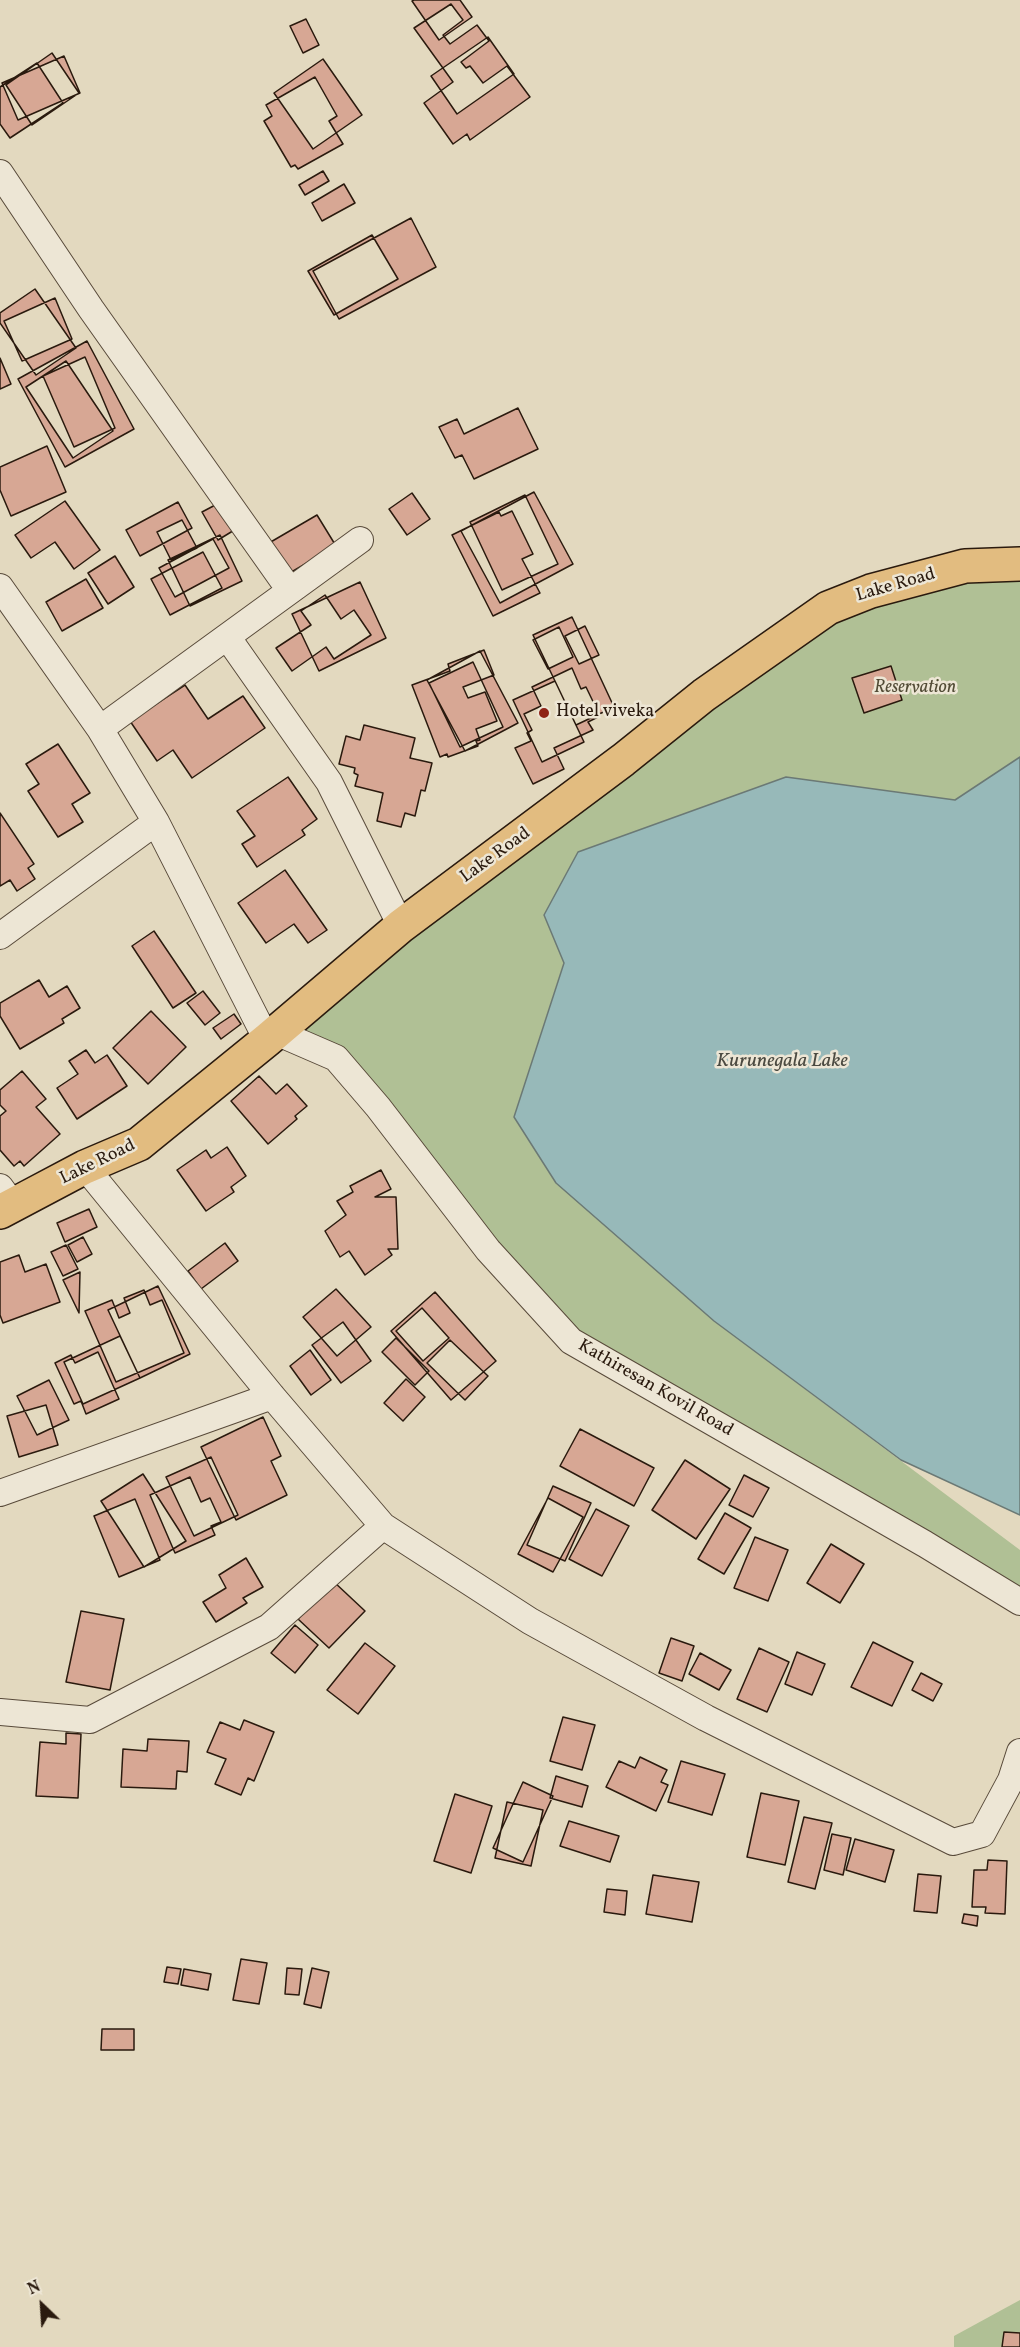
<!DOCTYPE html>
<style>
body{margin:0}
#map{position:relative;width:1020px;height:2347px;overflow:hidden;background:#e3d9bf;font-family:Vollkorn,serif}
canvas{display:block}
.north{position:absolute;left:12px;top:2275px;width:60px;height:60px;-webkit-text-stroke:4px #ede6d5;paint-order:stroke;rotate:335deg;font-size:16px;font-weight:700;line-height:24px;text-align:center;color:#2a1a0e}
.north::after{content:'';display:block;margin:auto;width:21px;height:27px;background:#2a1a0e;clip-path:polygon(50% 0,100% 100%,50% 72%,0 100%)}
</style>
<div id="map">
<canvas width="1020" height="2347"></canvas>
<div class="north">N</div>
</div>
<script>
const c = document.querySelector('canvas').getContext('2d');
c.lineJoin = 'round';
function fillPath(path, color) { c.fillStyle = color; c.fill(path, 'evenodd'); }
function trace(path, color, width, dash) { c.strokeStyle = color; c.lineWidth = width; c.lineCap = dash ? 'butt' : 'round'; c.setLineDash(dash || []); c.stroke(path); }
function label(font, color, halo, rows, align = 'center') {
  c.font = font + ' Vollkorn,serif'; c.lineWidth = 5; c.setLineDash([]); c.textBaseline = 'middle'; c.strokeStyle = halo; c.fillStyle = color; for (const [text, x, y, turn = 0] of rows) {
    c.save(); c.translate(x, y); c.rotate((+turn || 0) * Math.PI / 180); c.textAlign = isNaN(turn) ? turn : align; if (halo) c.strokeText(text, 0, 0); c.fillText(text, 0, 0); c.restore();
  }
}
const green = new Path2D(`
 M 1020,564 L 1020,757 L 955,800 L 786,777 L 544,915 L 564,962 L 514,1117 L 714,1321 L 1020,1550 L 1020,1602 L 571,1341 L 336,1058 L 276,1032 L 828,608 Z
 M 1020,2300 L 1020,2347 L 954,2347 L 954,2336 Z`);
const water = new Path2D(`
 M 1020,757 L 1020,1515 L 901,1460 L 714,1321 L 556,1183 L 514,1117 L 564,963 L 544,915 L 578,852 L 786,777 L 955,800 Z`);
const building = new Path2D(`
 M 414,0 L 460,0 L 472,17 L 439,40 L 412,1 Z
 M 451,4 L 463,20 L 443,35 L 450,44 L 477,25 L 489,41 L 461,62 L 466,68 L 470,66 L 483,83 L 507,66 L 530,97 L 470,140 L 467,134 L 453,144 L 424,103 L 453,82 L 414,28 Z
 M 306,19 L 319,45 L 303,53 L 290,26 Z
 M 488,37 L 514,74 L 457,114 L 431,76 Z
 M 52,53 L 79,93 L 32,125 L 6,85 Z
 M 64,56 L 80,93 L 18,120 L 2,83 Z
 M 323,59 L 362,115 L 313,149 L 274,93 Z
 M 37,63 L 63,103 L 10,138 L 0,124 L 0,87 Z
 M 315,77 L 337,116 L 329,121 L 343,144 L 298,169 L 295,165 L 291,167 L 264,121 L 272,116 L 266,105 Z
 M 323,171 L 329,181 L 305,195 L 299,185 Z
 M 344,184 L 355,203 L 322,221 L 312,203 Z
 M 411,218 L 436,267 L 339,319 L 313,271 Z
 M 372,235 L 398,279 L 334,315 L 308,271 Z
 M 35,289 L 76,348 L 36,375 L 0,323 L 0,313 Z
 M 55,298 L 72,339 L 22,361 L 4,321 Z
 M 87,341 L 134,429 L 65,467 L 18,379 Z
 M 85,357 L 115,428 L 74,447 L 43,376 Z
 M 0,358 L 11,384 L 0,389 Z
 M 66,361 L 113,431 L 73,458 L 26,387 Z
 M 518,408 L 538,449 L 474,479 L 462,455 L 455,458 L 439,427 L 457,419 L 464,434 Z
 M 47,446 L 66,492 L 11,516 L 0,490 L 0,467 Z
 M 534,492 L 573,564 L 500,603 L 461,531 Z
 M 412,493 L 430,519 L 407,535 L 389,509 Z
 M 525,495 L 558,564 L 502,590 L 470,522 Z
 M 65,501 L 100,550 L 74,569 L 55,542 L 31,558 L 15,535 Z
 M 178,502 L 192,528 L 140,556 L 126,530 Z
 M 221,502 L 236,529 L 218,540 L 202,512 Z
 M 512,511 L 533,554 L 522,559 L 540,593 L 493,616 L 452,535 L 499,512 L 501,516 Z
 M 317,515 L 336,546 L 288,574 L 269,543 Z
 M 182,520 L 197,548 L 171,560 L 157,532 Z
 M 220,535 L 242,581 L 190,606 L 168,560 Z
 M 213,539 L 229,568 L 175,597 L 159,568 Z
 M 203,552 L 222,588 L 170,615 L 151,579 Z
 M 115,556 L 134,587 L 108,604 L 88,573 Z
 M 86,579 L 103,608 L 62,631 L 46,602 Z
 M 360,582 L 386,638 L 319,671 L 292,614 Z
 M 325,595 L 341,619 L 354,610 L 371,635 L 334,659 L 326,647 L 292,671 L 276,648 L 311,625 L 301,611 Z
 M 572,617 L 614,707 L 576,725 L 533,635 Z
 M 585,626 L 599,655 L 579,664 L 565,636 Z
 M 559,627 L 573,657 L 548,669 L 533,640 Z
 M 484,650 L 494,675 L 463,687 L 468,698 L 485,692 L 497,721 L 476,729 L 480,740 L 476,741 L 478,746 L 448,757 L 447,754 L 440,757 L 412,685 L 450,671 L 448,664 Z
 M 480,651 L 518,723 L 465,751 L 427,680 Z
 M 473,662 L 503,727 L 460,747 L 429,683 Z
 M 891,666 L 902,700 L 864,713 L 852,678 Z
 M 572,668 L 581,689 L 586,687 L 600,716 L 588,722 L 593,730 L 554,748 L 564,769 L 533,784 L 515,748 L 531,741 L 527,733 L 532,730 L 524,714 L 541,706 L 532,687 Z
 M 555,681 L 584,742 L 542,762 L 513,700 Z
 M 185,685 L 208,719 L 243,696 L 265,728 L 192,778 L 173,750 L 157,761 L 130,721 Z
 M 364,725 L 415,738 L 410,758 L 432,763 L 425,791 L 421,790 L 415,816 L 405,813 L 401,827 L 377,821 L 383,793 L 355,786 L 358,775 L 354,773 L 355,768 L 339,764 L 346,736 L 360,740 Z
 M 58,744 L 90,793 L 72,804 L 83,822 L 58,837 L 28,791 L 39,784 L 26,764 Z
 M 288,777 L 317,819 L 302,830 L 305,835 L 257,867 L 242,844 L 255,836 L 237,811 Z
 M 0,813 L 34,864 L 28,868 L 35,879 L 17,891 L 10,880 L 0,886 Z
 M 285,870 L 327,930 L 308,943 L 294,924 L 266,943 L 238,903 Z
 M 154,931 L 196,993 L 173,1008 L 132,946 Z
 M 39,980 L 49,997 L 67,986 L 80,1008 L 62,1019 L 64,1023 L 20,1049 L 0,1016 L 0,1003 Z
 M 203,991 L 220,1013 L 205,1025 L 187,1003 Z
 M 151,1011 L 186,1047 L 148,1084 L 113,1048 Z
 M 234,1014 L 241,1024 L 221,1039 L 213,1028 Z
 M 86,1050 L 95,1063 L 107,1055 L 127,1086 L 77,1119 L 57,1088 L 78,1074 L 69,1061 Z
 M 22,1071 L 46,1099 L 36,1107 L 60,1134 L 24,1166 L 20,1161 L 14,1166 L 0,1150 L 0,1116 L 6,1111 L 0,1105 L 0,1090 Z
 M 259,1076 L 276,1094 L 287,1084 L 307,1106 L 295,1116 L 297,1119 L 268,1144 L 231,1101 Z
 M 227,1147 L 246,1176 L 231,1187 L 234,1192 L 206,1211 L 177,1170 L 206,1150 L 211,1158 Z
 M 381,1170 L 391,1189 L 375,1197 L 396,1197 L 398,1249 L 388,1249 L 392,1255 L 365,1275 L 349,1251 L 340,1257 L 325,1231 L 346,1215 L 337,1201 L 353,1192 L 350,1186 Z
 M 89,1209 L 97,1227 L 65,1242 L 57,1223 Z
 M 83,1237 L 92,1254 L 77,1262 L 68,1245 Z
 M 225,1243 L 238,1261 L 201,1289 L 188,1271 Z
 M 66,1245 L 78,1269 L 63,1276 L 51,1252 Z
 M 19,1255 L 25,1272 L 46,1264 L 60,1302 L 3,1323 L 0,1315 L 0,1262 Z
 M 80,1272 L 79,1313 L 63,1280 Z
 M 158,1286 L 190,1354 L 140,1378 L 108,1310 Z
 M 336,1289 L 371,1327 L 337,1356 L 303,1317 Z
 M 144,1290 L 150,1305 L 162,1300 L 184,1353 L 116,1382 L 85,1311 L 112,1300 L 119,1318 L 130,1313 L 124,1298 Z
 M 435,1292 L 496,1361 L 451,1400 L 391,1331 Z
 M 422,1308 L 449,1338 L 423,1361 L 396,1331 Z
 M 343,1322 L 371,1361 L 341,1383 L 312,1345 Z
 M 120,1336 L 140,1378 L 83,1404 L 64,1362 Z
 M 396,1338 L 429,1371 L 415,1385 L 382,1352 Z
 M 450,1340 L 488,1376 L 465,1400 L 427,1363 Z
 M 310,1350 L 331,1380 L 311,1395 L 290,1366 Z
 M 98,1352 L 119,1399 L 86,1414 L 81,1401 L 74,1404 L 55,1363 L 71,1355 L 75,1363 Z
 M 406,1379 L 425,1397 L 403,1421 L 384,1403 Z
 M 49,1380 L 69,1420 L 37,1435 L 17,1396 Z
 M 46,1405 L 58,1445 L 19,1457 L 7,1416 Z
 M 263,1417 L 281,1456 L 271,1461 L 287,1495 L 236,1520 L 201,1447 Z
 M 580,1429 L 654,1468 L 634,1506 L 560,1466 Z
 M 211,1457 L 238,1515 L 194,1536 L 166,1477 Z
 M 685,1460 L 730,1489 L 696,1539 L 652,1510 Z
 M 143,1474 L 186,1541 L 144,1567 L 101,1501 Z
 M 744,1475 L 769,1488 L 753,1517 L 729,1505 Z
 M 190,1477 L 201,1502 L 210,1498 L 221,1522 L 211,1526 L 215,1535 L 175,1553 L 150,1495 Z
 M 553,1486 L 591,1503 L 565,1561 L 527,1545 Z
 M 548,1498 L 583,1517 L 553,1572 L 518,1554 Z
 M 135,1499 L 160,1560 L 119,1577 L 94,1516 Z
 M 596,1509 L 629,1526 L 602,1576 L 569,1559 Z
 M 725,1513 L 751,1528 L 724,1574 L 698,1559 Z
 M 755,1537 L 788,1550 L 768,1601 L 734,1588 Z
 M 831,1544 L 864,1564 L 840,1603 L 807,1583 Z
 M 246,1558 L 263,1587 L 243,1598 L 247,1603 L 216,1622 L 203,1602 L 226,1588 L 219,1575 Z
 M 333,1581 L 365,1611 L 329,1648 L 298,1619 Z
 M 81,1611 L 124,1619 L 110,1690 L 66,1682 Z
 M 295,1625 L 318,1645 L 295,1673 L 271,1653 Z
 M 671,1638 L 694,1646 L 682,1681 L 659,1673 Z
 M 873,1642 L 913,1662 L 892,1706 L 851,1687 Z
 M 365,1643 L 395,1666 L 358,1714 L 327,1690 Z
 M 759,1648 L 789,1662 L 767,1712 L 737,1699 Z
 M 797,1652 L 825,1664 L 812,1695 L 785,1684 Z
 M 700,1653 L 731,1670 L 719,1690 L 689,1674 Z
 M 921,1673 L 942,1684 L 933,1701 L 912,1690 Z
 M 563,1717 L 595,1725 L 582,1770 L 550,1761 Z
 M 244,1720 L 274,1732 L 254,1781 L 248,1778 L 241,1795 L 215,1784 L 226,1759 L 207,1752 L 220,1722 L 240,1730 Z
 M 66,1733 L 81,1734 L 78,1798 L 36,1796 L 40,1742 L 66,1744 Z
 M 148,1739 L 189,1741 L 187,1772 L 177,1771 L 176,1789 L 121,1787 L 123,1749 L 147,1751 Z
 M 640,1757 L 667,1770 L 661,1782 L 668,1785 L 656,1811 L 606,1787 L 619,1761 L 635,1768 Z
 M 681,1761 L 725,1774 L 712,1815 L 668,1802 Z
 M 556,1776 L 588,1786 L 582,1807 L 550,1798 Z
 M 523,1782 L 553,1796 L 523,1862 L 493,1848 Z
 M 761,1793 L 799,1801 L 785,1865 L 747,1857 Z
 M 455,1794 L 492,1806 L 471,1873 L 434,1861 Z
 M 507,1802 L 543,1810 L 531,1866 L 495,1858 Z
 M 804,1817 L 832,1823 L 815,1889 L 788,1882 Z
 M 569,1821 L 619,1836 L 610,1862 L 560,1846 Z
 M 832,1834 L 851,1838 L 843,1875 L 824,1870 Z
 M 855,1839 L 894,1850 L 885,1882 L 846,1870 Z
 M 988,1860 L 1007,1861 L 1005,1914 L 985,1913 L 986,1907 L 972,1907 L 974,1870 L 987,1870 Z
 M 918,1874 L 941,1876 L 937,1913 L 914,1911 Z
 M 653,1875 L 699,1882 L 692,1922 L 646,1914 Z
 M 607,1889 L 627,1891 L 625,1915 L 604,1912 Z
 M 964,1914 L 978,1916 L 977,1926 L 962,1923 Z
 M 241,1959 L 267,1963 L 259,2004 L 233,2000 Z
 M 167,1967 L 181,1969 L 178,1984 L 164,1982 Z
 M 287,1968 L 302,1969 L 299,1995 L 285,1994 Z
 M 312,1968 L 329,1972 L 321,2008 L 304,2004 Z
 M 184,1969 L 211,1974 L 208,1990 L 181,1985 Z
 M 102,2029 L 134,2029 L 134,2050 L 101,2050 Z
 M 1004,2332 L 1020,2333 L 1020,2347 L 1002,2347 Z`);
const street = new Path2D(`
 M 0,173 L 91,309 L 289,589
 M 0,587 L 100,729 L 156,822 L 267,1040
 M 228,638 L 329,782 L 401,926
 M 100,729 L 360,540
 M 0,936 L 156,822
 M 276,1032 L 336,1058 L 378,1107 L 488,1250 L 571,1341 L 925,1544 L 1020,1602
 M 85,1167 L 272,1396 L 383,1526 L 530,1621 L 706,1718 L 953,1842 L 982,1834 L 1011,1780 L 1020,1752
 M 0,1187 L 14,1206
 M 0,1493 L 272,1396
 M 0,1712 L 90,1720 L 269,1627 L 383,1526`);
const primary = new Path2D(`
 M 0,1212 L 85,1167 L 139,1144 L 267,1040 L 401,926 L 623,760 L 704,695 L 828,608 L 871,591 L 965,566 L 1020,564`);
const markers = [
 [544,713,6,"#8f2418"]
];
const streetNames = [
 ["Lake Road",896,586,-16],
 ["Lake Road",496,856,-36],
 ["Lake Road",98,1163,-26],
 ["Kathiresan Kovil Road",655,1389,30]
];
const parkNames = [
 ["Reservation",915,689]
];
const poiNames = [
 ["Hotel viveka",556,713]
];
const waterNames = [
 ["Kurunegala Lake",782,1062]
];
fillPath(green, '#b0c095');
fillPath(water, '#97b9b9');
trace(water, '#6b7975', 1.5);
fillPath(building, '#d7a794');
trace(building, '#2a1a0e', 1.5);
trace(street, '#584a3a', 28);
trace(primary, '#2a1a0e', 36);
trace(street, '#ede6d5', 26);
trace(primary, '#e2bc80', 33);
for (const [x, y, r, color] of markers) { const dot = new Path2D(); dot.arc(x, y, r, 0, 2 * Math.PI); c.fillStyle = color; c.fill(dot); trace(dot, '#ede6d5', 2); }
label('18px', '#2a1a0e', '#ede6d5', streetNames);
label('italic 18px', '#524c36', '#ede6d5', parkNames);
label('18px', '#2a1a0e', '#ede6d5', poiNames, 'left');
label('italic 20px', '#4b4a41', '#ede6d5', waterNames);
</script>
